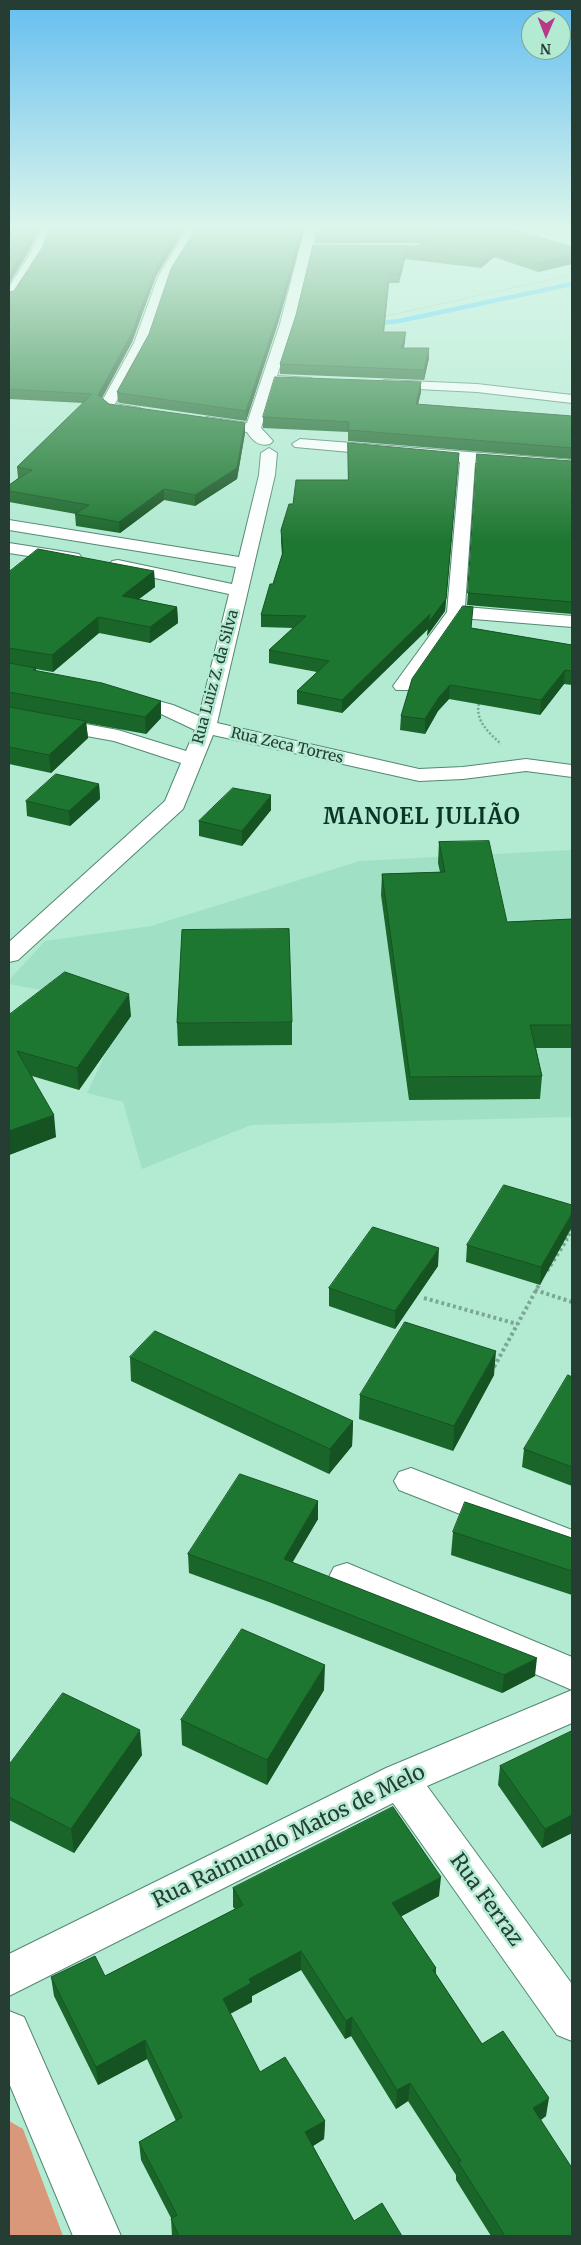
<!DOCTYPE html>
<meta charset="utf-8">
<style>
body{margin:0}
#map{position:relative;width:581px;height:2245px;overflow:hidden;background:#b2ead2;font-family:Merriweather,serif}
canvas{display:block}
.frame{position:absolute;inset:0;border:10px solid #263d34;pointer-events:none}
.north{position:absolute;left:521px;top:10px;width:50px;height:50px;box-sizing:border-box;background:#b2ead2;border:1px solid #7aa593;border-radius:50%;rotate:181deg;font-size:14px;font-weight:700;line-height:20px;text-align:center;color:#263d34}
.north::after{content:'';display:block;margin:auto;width:18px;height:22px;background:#b83987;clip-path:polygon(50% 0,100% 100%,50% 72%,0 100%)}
</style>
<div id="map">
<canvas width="581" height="2245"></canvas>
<div class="frame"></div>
<div class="north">N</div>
</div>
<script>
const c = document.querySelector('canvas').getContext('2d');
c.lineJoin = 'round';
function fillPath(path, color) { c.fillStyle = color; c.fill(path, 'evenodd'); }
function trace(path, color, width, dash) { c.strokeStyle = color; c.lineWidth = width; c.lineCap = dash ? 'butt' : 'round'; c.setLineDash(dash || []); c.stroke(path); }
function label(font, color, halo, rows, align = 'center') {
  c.font = font + ' Merriweather,serif'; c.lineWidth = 5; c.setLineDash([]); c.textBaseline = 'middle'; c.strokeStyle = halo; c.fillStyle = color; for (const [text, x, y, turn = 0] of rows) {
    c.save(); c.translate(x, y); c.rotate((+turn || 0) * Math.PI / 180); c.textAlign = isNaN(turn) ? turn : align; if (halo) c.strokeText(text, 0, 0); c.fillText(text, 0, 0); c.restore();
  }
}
const built = new Path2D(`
 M 572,850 L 572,1117 L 251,1125 L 142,1169 L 123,1102 L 87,1093 L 128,1006 L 9,984 L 9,980 L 45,941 L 151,926 L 360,861 Z`);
const green = new Path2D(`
 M 9,2121 L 23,2129 L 63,2236 L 9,2236 Z`);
const stream = new Path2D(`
 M 372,324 L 399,321 L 572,284`);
const pathFar3 = new Path2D(`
 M 382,317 L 572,275`);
const pathFar2 = new Path2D(`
 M 480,700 C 473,719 488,732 501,744`);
const pathFar1 = new Path2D(`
 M 566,1240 L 572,1230`);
const path = new Path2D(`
 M 547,1271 L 567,1239
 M 535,1290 L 572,1302
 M 424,1298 L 517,1324
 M 494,1367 L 540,1283`);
const minor = new Path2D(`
 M 43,227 L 55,227 L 41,256 L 13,299 L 9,300 L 9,287 L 29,256 Z
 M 188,227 L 200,227 L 170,277 L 148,343 L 115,404 L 140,408 L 147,412 L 140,416 L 105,411 L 100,405 L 134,343 L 158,277 Z
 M 305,227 L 317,227 L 294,324 L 277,376 L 311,378 L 318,382 L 311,386 L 274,385 L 261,428 L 273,441 L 270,444 C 259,447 253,441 247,432 L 202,424 L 200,421 L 207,417 L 247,423 L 280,324 Z
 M 384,380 L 477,384 L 572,395 L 572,403 L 477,392 L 379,387 L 377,384 Z
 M 300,439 L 572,460 L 572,470 L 475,463 L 465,607 L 572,616 L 572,627 L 461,618 L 410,690 L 396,690 L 393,686 L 447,612 L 460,462 L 295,447 L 292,444 Z
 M 269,448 L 277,453 L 275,475 L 217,723 L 419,769 L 463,767 L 526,759 L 572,765 L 572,777 L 526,771 L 463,779 L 419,781 L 213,735 L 183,809 L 18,960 L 9,962 L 9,942 L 165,801 L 181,763 L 114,741 L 9,722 L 9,710 L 118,730 L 186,751 L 195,730 L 159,713 L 118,702 L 115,698 L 118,694 L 125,692 L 173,705 L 199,716 L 229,594 L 118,570 L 112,569 L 109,565 L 112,561 L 118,560 L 232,584 L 236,567 L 9,530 L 9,520 L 239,557 L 259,475 L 261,453 Z
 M 9,543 L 73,553 L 79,554 L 82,558 L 79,562 L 73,563 L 9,553 Z
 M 411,1468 L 572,1530 L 572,1558 L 399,1490 L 394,1481 L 399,1472 Z
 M 347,1563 L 572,1657 L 572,1690 L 334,1587 L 329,1577 L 334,1567 Z
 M 572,1690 L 572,1723 L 427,1786 L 572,1984 L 572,2041 L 557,2035 L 393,1803 L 9,1996 L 9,1954 L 386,1768 Z
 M 9,2011 L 24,2017 L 121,2236 L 73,2236 L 9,2083 Z`);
const wall = new Path2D(`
 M 51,227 L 186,227 L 156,276 L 132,342 L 102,398 L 109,404 L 245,433 L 237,479 L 195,506 L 164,500 L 120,533 L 76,526 L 75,514 L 76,514 L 9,502 L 9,485 L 18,478 L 17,467 L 83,403 L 9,399 L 9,292 L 14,291 L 42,248 Z
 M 197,227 L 305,227 L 278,323 L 246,421 L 120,403 L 118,402 L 117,392 L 149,334 Z
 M 317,227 L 572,247 L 572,264 L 538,272 L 494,257 L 481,268 L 405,259 L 399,283 L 389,283 L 384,332 L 405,342 L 404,348 L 429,358 L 424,380 L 280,374 L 280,364 L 296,315 L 313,245 L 419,246 L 421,245 L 419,243 L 315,243 L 315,235 Z
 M 421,382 L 421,392 L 418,404 L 572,416 L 572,459 L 348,441 L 348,432 L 263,428 L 263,417 Z
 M 459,453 L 445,611 L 427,636 L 428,629 L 342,713 L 297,704 L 297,691 L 317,672 L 269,663 L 269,650 L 293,628 L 261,627 L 261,615 L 273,584 L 282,555 L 281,542 L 281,530 L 293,504 L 347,480 Z
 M 572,461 L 572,614 L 467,605 L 468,593 Z
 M 154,571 L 155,587 L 139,599 L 177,607 L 178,623 L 150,643 L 99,633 L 53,672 L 36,669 L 36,671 L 161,701 L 161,718 L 146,734 L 86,723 L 88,738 L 51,773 L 9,764 L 9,572 Z
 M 472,628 L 572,645 L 572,685 L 564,684 L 540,715 L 449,699 L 438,711 L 425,734 L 400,730 L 401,716 Z
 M 99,784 L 100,799 L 70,826 L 27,816 L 26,801 Z
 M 271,810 L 242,846 L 199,836 L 199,821 Z
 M 439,842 L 507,922 L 572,919 L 572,1048 L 536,1048 L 542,1076 L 540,1099 L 409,1100 L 381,895 L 382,874 L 440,872 L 438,863 Z
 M 9,1015 L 131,1016 L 79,1090 L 32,1076 L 56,1137 L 9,1155 Z
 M 292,1022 L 292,1045 L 178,1046 L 177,1023 Z
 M 572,1205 L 540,1285 L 466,1262 L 467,1245 Z
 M 438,1266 L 395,1329 L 329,1306 L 329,1288 Z
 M 130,1357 L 353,1421 L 352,1446 L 329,1474 L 131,1381 Z
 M 494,1375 L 453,1451 L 359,1419 L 360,1395 Z
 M 572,1377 L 572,1486 L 522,1467 L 524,1449 Z
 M 318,1501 L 318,1519 L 292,1562 L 535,1676 L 502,1693 L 269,1602 L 189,1573 L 188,1554 Z
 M 453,1532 L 572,1538 L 572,1595 L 451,1555 Z
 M 324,1690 L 267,1785 L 182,1745 L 181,1720 Z
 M 572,1731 L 572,1833 L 542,1848 L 498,1785 L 500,1766 Z
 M 142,1755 L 74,1853 L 9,1820 L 9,1765 Z
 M 233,1888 L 439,1896 L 401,1916 L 436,1968 L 436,1974 L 482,2044 L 546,2116 L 541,2120 L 572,2236 L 491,2236 L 456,2180 L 456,2175 L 408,2101 L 396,2109 L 351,2036 L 345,2039 L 301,1970 L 252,1996 L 252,2002 L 230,2014 L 260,2072 L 325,2121 L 324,2139 L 313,2146 L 354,2221 L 402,2236 L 172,2236 L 171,2218 L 141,2160 L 139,2142 L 176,2121 L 147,2059 L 98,2085 L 54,1996 L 51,1977 L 105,1976 L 235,1909 L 233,1907 Z`);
const shadedWall = new Path2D(`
 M 36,227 L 41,227 L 27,255 L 9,284 L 9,274 Z
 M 181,227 L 186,227 L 156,276 L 132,342 L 98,405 L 98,395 L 156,267 Z
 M 302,227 L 305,227 L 278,323 L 246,421 L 246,411 Z
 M 494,249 L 494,257 L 481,268 L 481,260 Z
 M 406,250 L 405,259 L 399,283 L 399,274 Z
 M 572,255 L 572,264 L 538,272 L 539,263 Z
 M 389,274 L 389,283 L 383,342 L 383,332 Z
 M 406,332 L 405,342 L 401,358 L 401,348 Z
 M 429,348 L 429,358 L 424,380 L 424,370 Z
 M 421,382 L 421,392 L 416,414 L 416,404 Z
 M 245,423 L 245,433 L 237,479 L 195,506 L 195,495 Z
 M 459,453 L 445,611 L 427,636 L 428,629 L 342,713 L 342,700 Z
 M 164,489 L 164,500 L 120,533 L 119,522 Z
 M 154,571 L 155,587 L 123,611 L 122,596 Z
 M 177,607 L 178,623 L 150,643 L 150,627 Z
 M 98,617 L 99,633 L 53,672 L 52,655 Z
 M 565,670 L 564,684 L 540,715 L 541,700 Z
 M 450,685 L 449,699 L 438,711 L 425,734 L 425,719 L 439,697 Z
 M 161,701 L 161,718 L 146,734 L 145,717 Z
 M 86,721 L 88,738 L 51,773 L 49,755 Z
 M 99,784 L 100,799 L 70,826 L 69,811 Z
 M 271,795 L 271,810 L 242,846 L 242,831 Z
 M 129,994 L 131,1016 L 79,1090 L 77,1068 Z
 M 54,1115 L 56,1137 L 9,1155 L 9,1131 Z
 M 572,1213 L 572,1227 L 540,1285 L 541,1267 Z
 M 439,1248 L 438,1266 L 395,1329 L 395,1311 Z
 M 496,1351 L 494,1375 L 453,1451 L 454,1426 Z
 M 353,1421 L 352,1446 L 329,1474 L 330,1449 Z
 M 318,1501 L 318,1519 L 284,1577 L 284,1559 Z
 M 537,1658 L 535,1676 L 502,1693 L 504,1675 Z
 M 325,1665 L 324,1690 L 267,1785 L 267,1760 Z
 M 140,1730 L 142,1755 L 74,1853 L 71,1829 Z
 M 572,1815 L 572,1833 L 542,1848 L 545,1829 Z
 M 441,1877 L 439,1896 L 391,1922 L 392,1903 Z
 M 301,1951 L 301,1970 L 252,1996 L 252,2002 L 224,2017 L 223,1999 L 249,1979 Z
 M 352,2017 L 351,2036 L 345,2039 L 346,2021 Z
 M 145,2040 L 147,2059 L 98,2085 L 96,2067 Z
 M 410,2083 L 408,2101 L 396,2109 L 397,2090 Z
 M 549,2098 L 546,2116 L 530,2126 L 533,2108 Z
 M 325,2121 L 324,2139 L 305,2151 L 305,2132 Z`);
const building = new Path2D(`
 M 9,227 L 36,227 L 27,246 L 9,274 Z
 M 51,227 L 181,227 L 156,267 L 132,333 L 98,395 L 109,404 L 245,423 L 237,468 L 195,495 L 164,489 L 119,522 L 75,514 L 89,505 L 9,491 L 9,485 L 32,470 L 17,467 L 92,394 L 9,389 L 9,292 L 14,291 L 42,248 Z
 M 197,227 L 302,227 L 278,314 L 246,411 L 119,393 L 117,392 L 149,334 L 171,269 Z
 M 317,227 L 505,227 L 572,247 L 572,255 L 539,263 L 494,249 L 481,260 L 406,250 L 399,274 L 389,274 L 383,332 L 406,332 L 401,348 L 429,348 L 424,370 L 280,364 L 296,315 L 313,245 L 419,246 L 427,241 L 419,235 L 315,235 Z
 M 275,377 L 421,382 L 416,404 L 572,416 L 572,448 L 348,430 L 349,422 L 263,417 Z
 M 348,443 L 459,453 L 446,599 L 428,623 L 430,614 L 342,700 L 297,691 L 329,661 L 269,650 L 306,616 L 261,615 L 270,584 L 273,584 L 283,552 L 281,530 L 289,504 L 293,504 L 296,480 L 348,480 Z
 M 477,454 L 572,461 L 572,602 L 468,593 Z
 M 38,549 L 154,571 L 122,596 L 177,607 L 150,627 L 98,617 L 52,655 L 9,648 L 9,572 Z
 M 463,606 L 473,607 L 471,628 L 572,645 L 572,671 L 565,670 L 541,700 L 450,685 L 439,697 L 425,719 L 401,716 L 412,679 Z
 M 9,663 L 36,668 L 33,670 L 102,683 L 161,701 L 145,717 L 9,692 Z
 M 9,707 L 86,721 L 49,755 L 9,747 Z
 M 56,774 L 99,784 L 69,811 L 26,801 Z
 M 233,788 L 271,795 L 242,831 L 199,821 Z
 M 489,841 L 507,922 L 572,919 L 572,1025 L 530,1025 L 542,1076 L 410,1077 L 382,874 L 445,872 L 439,842 Z
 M 289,929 L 292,1022 L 177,1023 L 182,930 Z
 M 65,972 L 129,994 L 77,1068 L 17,1051 L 54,1115 L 9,1131 L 9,1015 Z
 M 504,1185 L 572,1205 L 572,1213 L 541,1267 L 467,1245 Z
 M 373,1227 L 439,1248 L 395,1311 L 329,1288 Z
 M 405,1322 L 496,1351 L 454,1426 L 360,1395 Z
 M 155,1331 L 353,1421 L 330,1449 L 130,1357 Z
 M 568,1375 L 572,1377 L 572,1467 L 524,1449 Z
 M 240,1474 L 318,1501 L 284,1559 L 537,1658 L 504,1675 L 269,1583 L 188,1554 Z
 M 465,1502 L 572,1538 L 572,1571 L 453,1532 Z
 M 242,1629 L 325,1665 L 267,1760 L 181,1720 Z
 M 63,1693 L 140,1730 L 71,1829 L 9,1797 L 9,1765 Z
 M 572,1731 L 572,1815 L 545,1829 L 500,1766 Z
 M 393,1807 L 441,1877 L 392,1903 L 436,1968 L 433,1970 L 482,2044 L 503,2031 L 549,2098 L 533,2108 L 572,2168 L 572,2236 L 505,2236 L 458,2162 L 461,2161 L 410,2083 L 397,2090 L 352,2017 L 346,2021 L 301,1951 L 249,1979 L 251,1983 L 223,1999 L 260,2072 L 285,2057 L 325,2121 L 305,2132 L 354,2221 L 382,2203 L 402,2236 L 179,2236 L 171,2219 L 177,2215 L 139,2142 L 182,2117 L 145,2040 L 96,2067 L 51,1977 L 95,1956 L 105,1976 L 243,1905 L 233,1888 Z`);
const farStreetnames = [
 ["Rua Luiz Z. da Silva",216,677,-75],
 ["Rua Zeca Torres",287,746,13]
];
const nearStreetnames = [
 ["Rua Raimundo Matos de Melo",289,1837,-26],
 ["Rua Ferraz",486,1900,54]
];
const districtNames = [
 ["MANOEL JULIÃO",422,818]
];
fillPath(built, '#a0e1c5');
fillPath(green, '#d99879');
trace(stream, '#42ccfd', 4.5);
trace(minor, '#538873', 2);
trace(pathFar3, '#7ba694', 1, [1, 1]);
trace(pathFar2, '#7ba694', 2.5, [2, 2]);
trace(pathFar1, '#7ba694', 3, [2.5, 2.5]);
trace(path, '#7ba694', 4, [3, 3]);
fillPath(minor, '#fff');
fillPath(wall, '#1a662a');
fillPath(shadedWall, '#155322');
fillPath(building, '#1e7731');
trace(building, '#155322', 1);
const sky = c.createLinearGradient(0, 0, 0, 541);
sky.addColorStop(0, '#65bef0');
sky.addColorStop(0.42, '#dcf6eb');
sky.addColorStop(1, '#dcf6eb00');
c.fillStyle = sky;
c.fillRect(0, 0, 581, 541);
label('15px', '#263d34', '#b2ead2', farStreetnames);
label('21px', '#263d34', '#b2ead2', nearStreetnames);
c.letterSpacing = '1px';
label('bold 22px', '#0a3527', '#b2ead2', districtNames);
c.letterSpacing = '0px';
</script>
